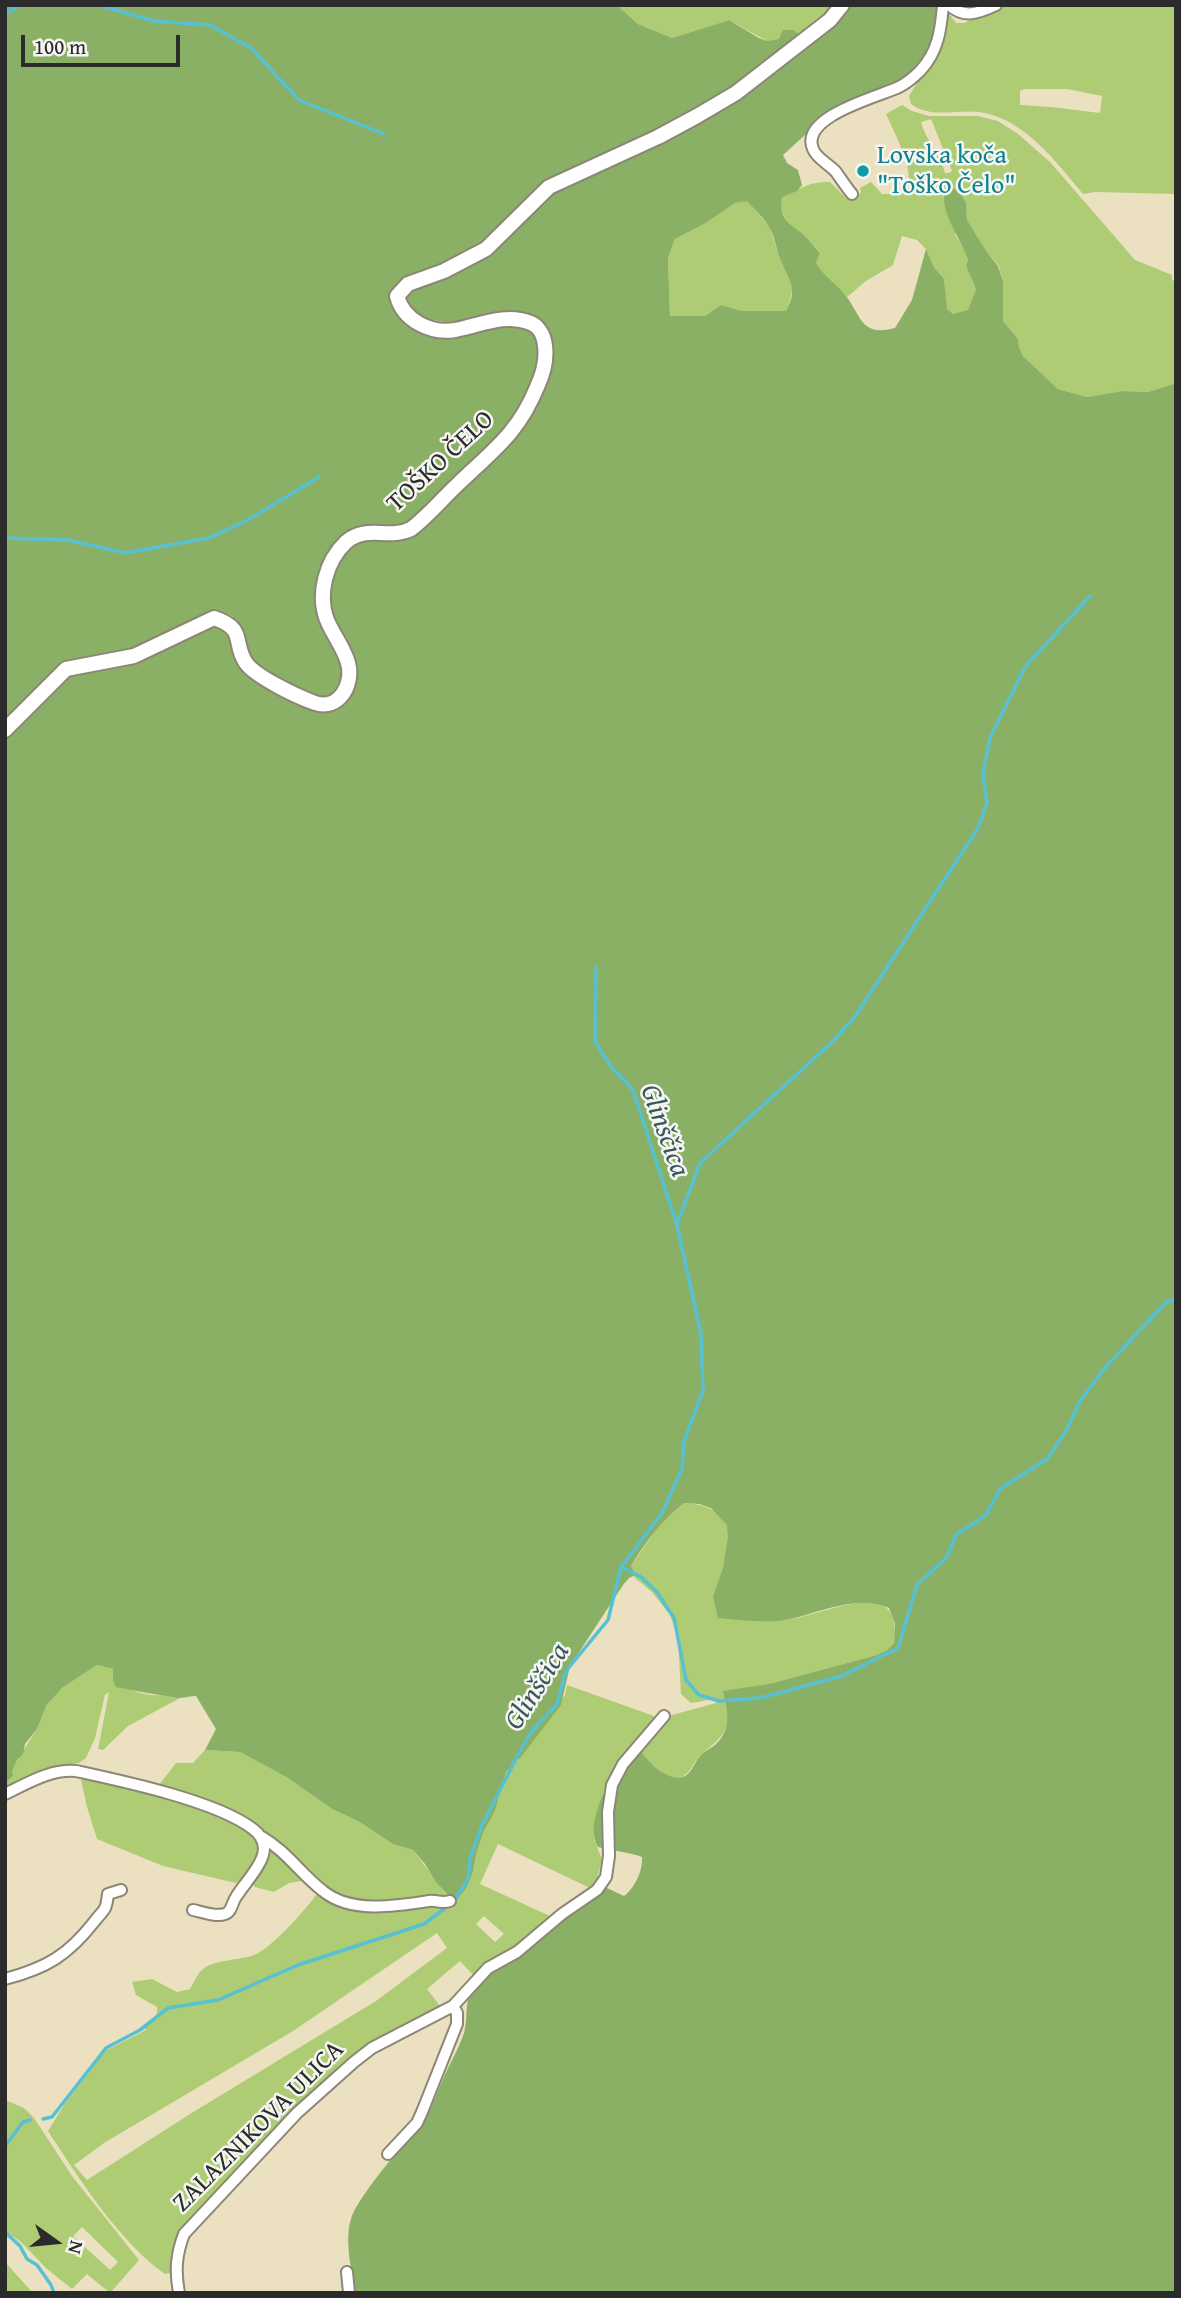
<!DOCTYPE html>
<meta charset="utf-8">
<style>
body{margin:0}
#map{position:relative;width:1181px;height:2298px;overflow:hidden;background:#ebe1c0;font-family:"Gentium Book Plus",serif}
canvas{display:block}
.frame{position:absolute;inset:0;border:7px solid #2b2b2b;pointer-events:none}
.north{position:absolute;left:21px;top:2207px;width:70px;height:70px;-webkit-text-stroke:5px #f6f6f2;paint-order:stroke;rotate:105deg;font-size:19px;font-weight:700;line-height:28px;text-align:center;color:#2b2b2b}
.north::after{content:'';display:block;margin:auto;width:24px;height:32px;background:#2b2b2b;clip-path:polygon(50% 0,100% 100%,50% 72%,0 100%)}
.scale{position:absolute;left:21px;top:35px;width:159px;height:32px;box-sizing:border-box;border:4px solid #2b2b2b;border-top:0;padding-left:9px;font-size:21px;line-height:24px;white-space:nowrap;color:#2b2b2b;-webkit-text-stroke:5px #f6f6f2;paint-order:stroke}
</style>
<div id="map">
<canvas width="1181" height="2298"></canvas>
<div class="frame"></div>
<div class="north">N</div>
<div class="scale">100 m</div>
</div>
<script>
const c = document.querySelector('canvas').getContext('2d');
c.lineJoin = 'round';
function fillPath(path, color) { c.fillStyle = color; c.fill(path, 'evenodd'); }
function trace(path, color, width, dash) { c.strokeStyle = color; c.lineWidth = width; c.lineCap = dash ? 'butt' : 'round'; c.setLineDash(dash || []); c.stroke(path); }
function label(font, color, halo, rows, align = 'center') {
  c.font = font + ' "Gentium Book Plus",serif'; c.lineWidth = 5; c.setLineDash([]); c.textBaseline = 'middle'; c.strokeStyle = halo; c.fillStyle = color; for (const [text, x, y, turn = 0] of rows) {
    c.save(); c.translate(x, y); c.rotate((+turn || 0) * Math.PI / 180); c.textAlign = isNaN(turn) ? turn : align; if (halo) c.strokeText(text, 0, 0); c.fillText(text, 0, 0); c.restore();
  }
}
const green = new Path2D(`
 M 617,5 L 830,5 L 829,17 L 803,37 L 767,41 L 729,20 L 672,38 L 638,24 Z
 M 1005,5 L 1176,5 L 1176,194 L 1095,192 L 1083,194 C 1056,162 1024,118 979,112 C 957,109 931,119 911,104 L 909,96 L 925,70 L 947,11 L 956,23 L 964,23 ZM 1025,89 L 1067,89 L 1102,96 L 1100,113 L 1051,107 L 1020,105 L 1020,91 Z
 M 902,105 L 912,111 L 929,116 L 977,116 L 998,121 L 1018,134 L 1050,162 L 1135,260 L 1172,275 L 1172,280 L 1176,282 L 1176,383 L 1148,392 L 1122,391 L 1087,397 L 1058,389 L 1023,356 L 1019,347 L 1018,339 L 1003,321 L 1003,281 L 999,266 L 987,252 L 967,220 L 966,203 L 955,235 L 965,250 L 968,260 L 966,266 L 976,289 L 968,311 L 953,314 L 946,309 L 944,279 L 934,267 L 926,249 L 917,240 L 902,236 L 893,265 L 866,281 L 847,297 L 822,274 L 816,263 L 820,253 C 815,247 810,240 804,235 C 788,221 779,221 782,196 C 803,189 805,182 830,182 L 846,198 L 858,196 L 861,192 L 860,188 L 871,182 L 882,194 L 901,194 L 909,190 C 912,164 896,137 886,114 ZM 931,119 L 952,171 L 949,173 L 945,173 C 940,154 926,141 921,122 Z
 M 747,200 L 770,228 L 781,262 L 789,275 L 793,288 L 787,311 L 742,311 L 721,305 L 705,316 L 670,316 L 668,258 L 675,239 L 706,223 L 735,203 Z
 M 684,1503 C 700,1504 719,1508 727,1525 C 734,1540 720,1581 713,1596 C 726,1601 769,1620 780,1620 C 818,1621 904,1567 894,1643 L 887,1650 L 877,1655 L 769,1684 L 727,1707 C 730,1735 719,1738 701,1755 C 690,1765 693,1773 677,1779 L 666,1775 L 640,1754 L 619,1762 L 606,1786 L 598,1810 L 594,1840 L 602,1859 L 596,1883 L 590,1888 L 498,1844 L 480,1884 L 552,1917 L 533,1936 L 473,1975 L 460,1961 L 427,1989 L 441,2007 L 369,2046 L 183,2229 L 175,2244 L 170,2273 L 165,2274 C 121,2244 77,2176 48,2131 L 64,2105 L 105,2051 L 146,2030 L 143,2026 C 150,2020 159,2018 157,2007 L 136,1995 L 132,1982 L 152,1979 L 177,1992 L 190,1989 C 194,1983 197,1974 202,1970 C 211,1960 241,1960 254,1955 C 271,1949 306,1909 317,1894 L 307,1880 L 289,1883 L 274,1892 L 255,1887 L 252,1882 L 269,1850 L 275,1843 L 266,1835 L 156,1789 L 176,1763 L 193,1763 L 205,1750 L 240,1752 L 288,1778 L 332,1809 L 358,1821 L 393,1844 L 413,1850 L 445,1892 L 467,1887 L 473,1872 L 476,1855 L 483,1833 L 495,1811 L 506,1772 L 521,1757 L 565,1695 L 567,1685 L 654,1716 L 648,1738 L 672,1715 L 716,1703 L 715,1699 L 691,1703 L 681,1694 L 678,1636 L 670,1615 L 652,1592 L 634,1577 L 636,1575 L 631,1566 L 661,1522 ZM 484,1916 L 504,1934 L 495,1942 L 476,1924 ZM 437,1933 L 447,1948 L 376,2001 L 190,2114 L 87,2180 L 74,2165 L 104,2143 L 293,2031 Z
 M 97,1665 L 113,1669 L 113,1681 C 126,1688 137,1693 151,1695 C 161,1696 170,1694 180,1698 L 128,1726 L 103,1750 L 98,1749 L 109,1692 L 105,1695 L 95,1738 L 86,1758 L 79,1763 L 59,1766 L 5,1790 L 5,1783 L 13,1776 L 12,1772 L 17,1760 L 37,1729 L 46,1706 L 62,1688 Z
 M 80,1775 L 177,1799 L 242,1824 L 260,1841 C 258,1860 251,1872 236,1883 L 163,1866 L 97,1839 L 87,1807 Z
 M 5,2100 L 24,2108 L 34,2118 L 72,2176 L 139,2260 L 110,2293 L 87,2274 L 72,2289 L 46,2268 L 21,2242 L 5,2231 ZM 82,2227 L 118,2262 L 110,2270 L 73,2236 Z
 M 5,2262 L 33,2293 L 5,2293 Z`);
const forest = new Path2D(`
 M 5,5 L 617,5 L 638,24 L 672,38 L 729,20 L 759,38 L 767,41 L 779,39 L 783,30 L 793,30 L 803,37 L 731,88 L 653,135 L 547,181 L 475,251 L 408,278 L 397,284 L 390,297 C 424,376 514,298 536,339 C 548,360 522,413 507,431 C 489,452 466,470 446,490 C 434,501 413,526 397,530 C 396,530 387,529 387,529 C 369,526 356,525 343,539 C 338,544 330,552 326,559 C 323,565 315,593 315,600 C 318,629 356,660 342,689 C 340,693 333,697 330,700 L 299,691 L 252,660 L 239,626 L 232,616 L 219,612 L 200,618 L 135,650 L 73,661 L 5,723 Z
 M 848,5 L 939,5 L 938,35 L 919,67 L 900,81 L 839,104 L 783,155 L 787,163 L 798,170 L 802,185 L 797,191 L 782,197 C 779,221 788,221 804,235 C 810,240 815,248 820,253 L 816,263 C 824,277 837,284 846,296 C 862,317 861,337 895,328 L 912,300 L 926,249 L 934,267 L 944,279 L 947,309 L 953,314 L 968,310 L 976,289 L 966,266 L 968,260 C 961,237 937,211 946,186 L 951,186 L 961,195 L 966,203 L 967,220 L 987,252 L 998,266 L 1003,281 L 1003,321 L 1018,339 L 1019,347 L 1023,356 L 1058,389 L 1087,397 L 1122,391 L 1148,392 L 1176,383 L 1176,2293 L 355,2293 C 352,2270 344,2241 351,2219 C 356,2201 390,2160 403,2145 C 412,2135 421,2129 427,2117 C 433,2104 438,2090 444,2077 C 450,2063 459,2048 464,2033 C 469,2014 463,2002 475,1983 L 584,1898 L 590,1888 L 605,1887 L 624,1896 C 635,1888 643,1870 642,1857 C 632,1853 610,1850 598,1847 C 582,1820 618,1763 636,1743 C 641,1756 669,1785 685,1776 C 692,1772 695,1761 701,1755 C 706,1750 714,1747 718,1742 C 732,1727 727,1708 723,1691 L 769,1684 L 877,1655 L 887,1650 L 894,1643 L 895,1624 L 889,1608 C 854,1592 813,1617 778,1621 C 757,1622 738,1620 718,1618 L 713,1596 L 723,1568 L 728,1537 L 727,1525 L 711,1508 L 699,1504 L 684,1503 C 659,1523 648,1539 631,1566 L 636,1575 L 629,1578 L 623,1585 L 570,1666 L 561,1705 L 521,1757 L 506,1772 L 495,1811 L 483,1833 L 476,1855 L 473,1872 L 467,1887 L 455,1902 L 436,1882 L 425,1864 L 413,1850 L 393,1844 L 358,1821 L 332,1809 L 288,1778 L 240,1752 L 205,1750 L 216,1729 L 196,1696 C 190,1696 184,1698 179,1698 C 158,1695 137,1691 116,1687 L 113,1681 L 113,1669 L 97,1665 L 62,1688 L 46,1706 L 37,1729 L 25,1744 L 23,1754 L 17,1760 L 12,1772 L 13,1776 L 5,1783 L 5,737 C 28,717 47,692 71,674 L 218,624 L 226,629 L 241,666 L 312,708 L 334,710 L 346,703 L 353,689 L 326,598 L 334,563 L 349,544 L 374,538 L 398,541 L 425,523 L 499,457 L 519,432 L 546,379 L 537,319 L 518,312 L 450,323 L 422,318 L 403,302 L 405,292 L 443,279 L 488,256 L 556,188 L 592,170 L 819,37 L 842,16 ZM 747,201 C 754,209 763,217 769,227 C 775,236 776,249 780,259 C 789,281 799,287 786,311 L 742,311 L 721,305 L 705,316 L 670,316 L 668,258 L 675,239 L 706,223 L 735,203 Z`);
const stream = new Path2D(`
 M 98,5 L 154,21 L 210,25 L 251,48 L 299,100 L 384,134
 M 5,14 L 21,5
 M 5,538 L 68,540 L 125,553 L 209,538 L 248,520 L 319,477
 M 677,1224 L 700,1163 L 831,1043 L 854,1018 L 978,828 L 987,803 L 983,774 L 990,738 L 1025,667 L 1090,596
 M 622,1567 L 641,1577 L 657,1592 L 674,1618 L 686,1680 L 699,1695 L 719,1701 L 760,1698 L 842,1676 L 898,1648 L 917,1585 L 947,1557 L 956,1535 L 986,1515 L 1000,1489 L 1047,1459 L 1066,1431 L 1080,1401 L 1104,1369 L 1166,1302 L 1176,1299
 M 43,2119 L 52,2117 L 106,2048 L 140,2030 L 168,2008 L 218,2000 L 298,1965 L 424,1924 L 452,1903 L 468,1880 L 470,1859 L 482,1825 L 518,1755 L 531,1732 L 557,1704 L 566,1671 L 608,1620 L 621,1567 L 662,1513 L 682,1469 L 684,1441 L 703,1391 L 701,1334 L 677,1225 L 633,1090 L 610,1065 L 595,1042 L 596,967
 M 5,2146 L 23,2122 L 30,2120
 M 5,2232 L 20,2246 L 27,2259 L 37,2265 L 51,2285 L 54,2293`);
const minor = new Path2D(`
 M 949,5 C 964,19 979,13 996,5
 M 852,194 C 846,187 841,179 836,172 C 829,164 817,159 813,149 C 799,116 881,96 899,87 C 907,83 914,77 920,71 C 938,52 941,30 943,5
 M 5,1794 C 28,1783 50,1769 76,1771 C 122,1781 217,1801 253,1829 C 281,1850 248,1877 236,1897 C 232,1902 232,1912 225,1914 C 216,1917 202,1912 193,1910
 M 262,1837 C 286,1851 301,1874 323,1891 C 351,1914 397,1906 429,1901 C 437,1900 442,1904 450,1901
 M 5,1979 C 47,1968 68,1955 94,1922 C 104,1909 106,1912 108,1894 L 121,1890
 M 388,2154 L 417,2123 L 422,2112 L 457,2024 L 457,2013 L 453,2006
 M 347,2272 L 349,2293
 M 179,2293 C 175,2271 176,2255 184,2234 L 297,2113 L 354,2062 L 372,2048 L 453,2006 L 488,1968 L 517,1952 L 562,1914 L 597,1890 L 606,1877 L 609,1856 L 608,1812 L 612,1785 L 623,1764 L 664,1716`);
const tertiary = new Path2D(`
 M 5,730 L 66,669 L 134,656 L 214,618 C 247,629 232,642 246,663 C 256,677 298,697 315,703 C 339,711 354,684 348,663 C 344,648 333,635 327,620 C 317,594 326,561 346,542 C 366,524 389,540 411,529 C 428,516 442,499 457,485 C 492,451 518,434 537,387 C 543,374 547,361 545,346 C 544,336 539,325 528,322 C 505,313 478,326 455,330 C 430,334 403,320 397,296 L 408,284 L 444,271 L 486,249 L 549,187 L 658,137 L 697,116 L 736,93 L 830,20 L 842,5`);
const markers = [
 [863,171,7,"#0f9aa8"]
];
const cultureNames = [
 ["Lovska koča",877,156],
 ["\"Toško Čelo\"",877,186]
];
const streetNames = [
 ["TOŠKO ČELO",441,462,-43],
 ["ZALAZNIKOVA ULICA",259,2127,-45]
];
const waterNames = [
 ["Glinščica",664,1131,70],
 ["Glinščica",538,1687,-58]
];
fillPath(green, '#adcc73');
fillPath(forest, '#8ab065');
trace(stream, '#57c1d3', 3.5);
trace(minor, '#8b8676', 14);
trace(tertiary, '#8b8676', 18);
trace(minor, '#fff', 10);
trace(tertiary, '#fff', 14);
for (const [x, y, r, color] of markers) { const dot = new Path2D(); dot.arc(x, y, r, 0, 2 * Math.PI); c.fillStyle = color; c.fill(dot); trace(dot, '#f6f6f2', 2.5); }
label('26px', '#0d838f', '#f6f6f2', cultureNames, 'left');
label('26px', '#2b2b2b', '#f6f6f2', streetNames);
label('italic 28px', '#38585d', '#f6f6f2', waterNames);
</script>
